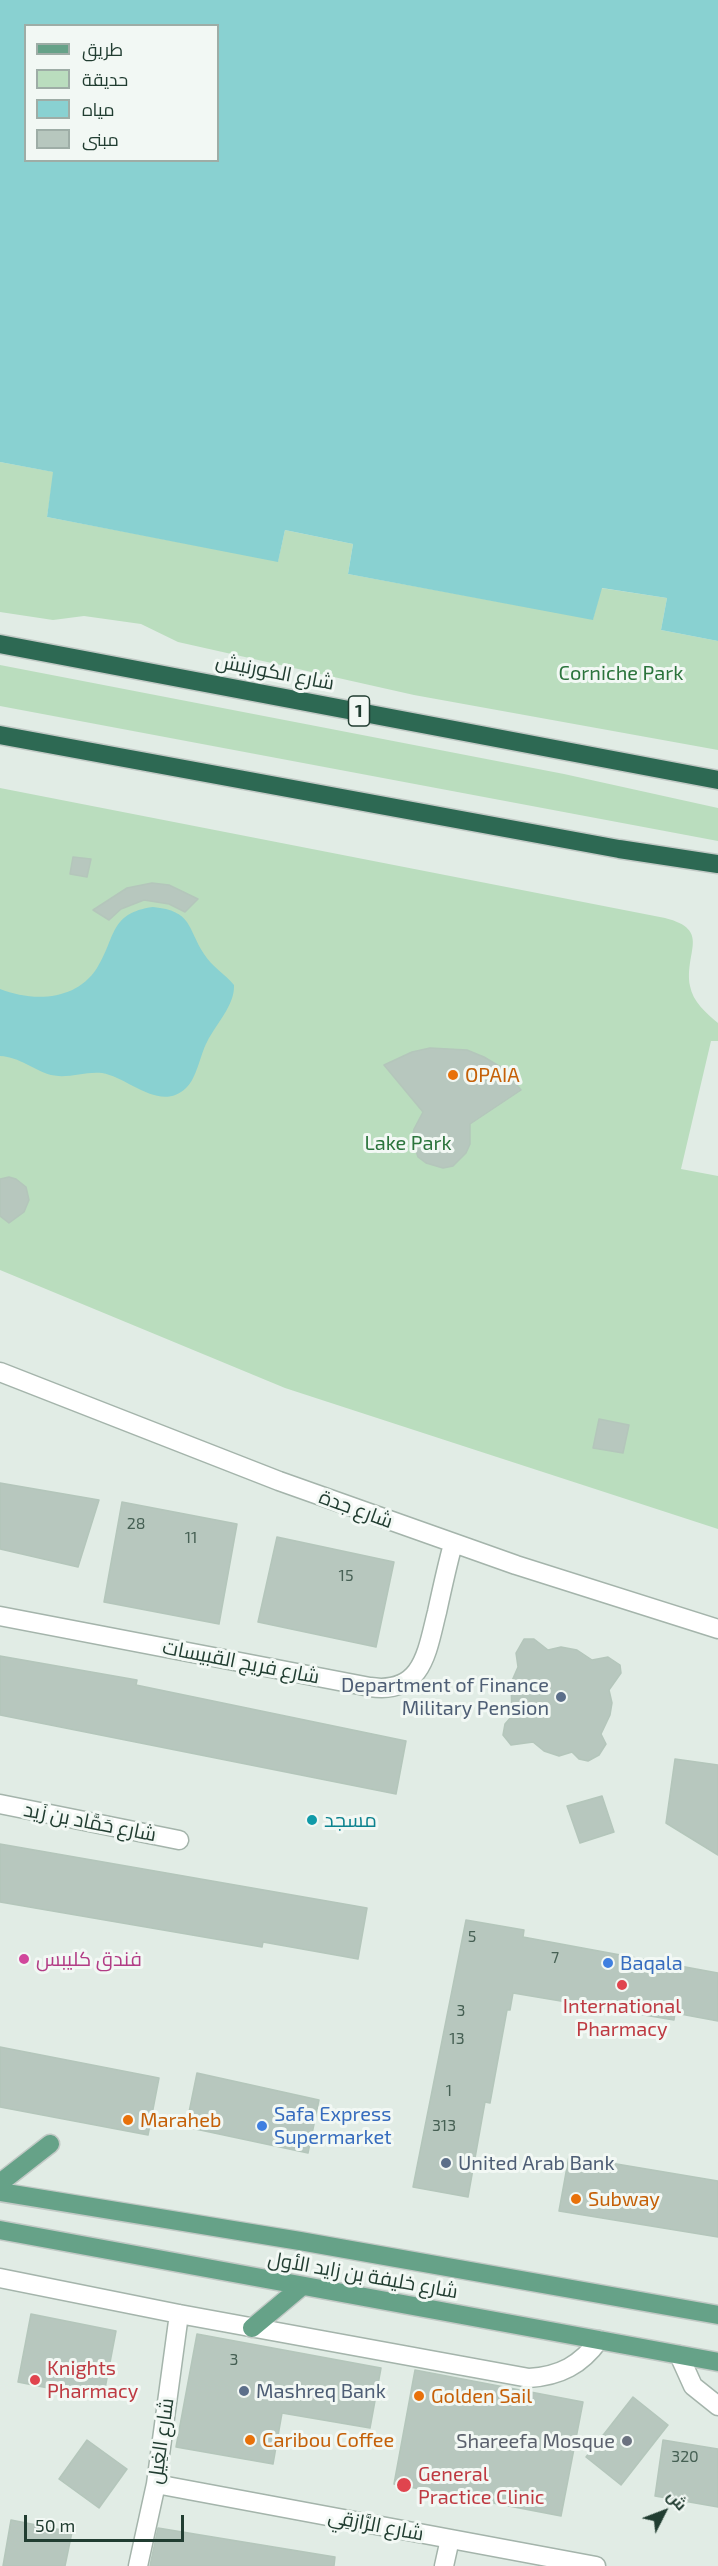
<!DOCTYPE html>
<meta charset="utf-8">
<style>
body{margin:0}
#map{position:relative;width:718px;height:2566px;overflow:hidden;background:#e1ece5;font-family:"Exo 2",Cairo,sans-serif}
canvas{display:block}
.legend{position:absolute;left:24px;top:24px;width:195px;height:138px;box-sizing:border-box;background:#f2f8f4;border:2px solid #9eada6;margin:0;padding:8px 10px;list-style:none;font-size:18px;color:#213d31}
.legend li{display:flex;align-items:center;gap:12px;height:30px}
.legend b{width:30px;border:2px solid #9eada6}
.north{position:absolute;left:634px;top:2482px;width:60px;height:60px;-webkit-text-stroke:4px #f2f8f4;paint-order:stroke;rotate:48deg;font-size:16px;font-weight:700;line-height:24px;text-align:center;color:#213d31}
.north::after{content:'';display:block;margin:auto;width:21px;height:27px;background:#213d31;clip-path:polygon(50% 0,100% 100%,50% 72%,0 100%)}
.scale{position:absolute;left:24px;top:2515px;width:160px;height:27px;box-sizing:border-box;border:3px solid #213d31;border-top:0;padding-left:8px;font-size:18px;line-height:21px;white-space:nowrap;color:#213d31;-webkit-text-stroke:4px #f2f8f4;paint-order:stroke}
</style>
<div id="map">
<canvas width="718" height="2566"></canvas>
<ul class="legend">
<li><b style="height:8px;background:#66a288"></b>طريق</li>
<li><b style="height:16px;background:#baddbe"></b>حديقة</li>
<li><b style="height:16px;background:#89d1d1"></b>مياه</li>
<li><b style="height:16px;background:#b7c7be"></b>مبنى</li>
</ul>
<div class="north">ش</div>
<div class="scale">50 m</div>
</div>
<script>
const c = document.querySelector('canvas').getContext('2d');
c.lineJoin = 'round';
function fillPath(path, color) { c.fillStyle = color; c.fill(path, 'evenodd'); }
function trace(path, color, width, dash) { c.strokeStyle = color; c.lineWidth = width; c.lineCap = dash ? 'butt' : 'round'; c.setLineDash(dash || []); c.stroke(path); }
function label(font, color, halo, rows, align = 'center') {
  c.font = font + ' "Exo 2",Cairo,sans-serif'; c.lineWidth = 6; c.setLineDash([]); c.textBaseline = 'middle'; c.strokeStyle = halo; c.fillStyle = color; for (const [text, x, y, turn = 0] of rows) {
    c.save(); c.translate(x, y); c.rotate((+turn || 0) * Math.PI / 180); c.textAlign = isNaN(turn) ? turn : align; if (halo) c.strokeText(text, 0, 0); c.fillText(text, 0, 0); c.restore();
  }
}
const green = new Path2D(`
 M 0,462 L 54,472 L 47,517 L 278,561 L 285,530 L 353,544 L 348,574 L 593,619 L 601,588 L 667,598 L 661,630 L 718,641 L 718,750 L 414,695 L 178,642 L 141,624 L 84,616 L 53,620 L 0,612 Z
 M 0,665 L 564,774 L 718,808 L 718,841 L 0,706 Z
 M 0,788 L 665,918 C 712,930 684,952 690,986 C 693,1002 706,1013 718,1023 L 718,1041 L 711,1041 L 681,1169 L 718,1176 L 718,1529 L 285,1388 L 0,1270 Z`);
const water = new Path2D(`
 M 0,0 L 718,0 L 718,641 L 661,630 L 667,598 L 602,588 L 593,620 L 348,574 L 353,544 L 285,530 L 278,562 L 47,517 L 53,472 L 0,462 ZM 26,26 L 218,26 L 218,160 L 26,160 Z
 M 153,907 C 193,911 187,928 204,954 C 212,967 225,974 234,985 C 235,1005 216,1024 207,1042 C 200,1055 197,1078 186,1088 C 160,1113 128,1077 102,1073 C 85,1071 68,1079 51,1075 C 33,1070 20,1057 0,1056 L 0,989 C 33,1002 76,1001 97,968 C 116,938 109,913 153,907 Z`);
const building = new Path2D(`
 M 73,857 L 91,859 L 87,877 L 70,874 Z
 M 152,883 L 169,885 L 198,899 L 185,912 L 169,904 L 144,900 L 121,909 L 109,920 L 93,910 L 127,888 Z
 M 430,1048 L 467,1050 L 484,1057 L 504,1069 L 521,1090 L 470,1124 L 470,1144 L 466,1153 L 453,1166 L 443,1168 L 426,1163 L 418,1157 L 412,1139 L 414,1129 L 423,1112 L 384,1065 L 412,1052 Z
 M 9,1177 L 16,1179 L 26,1187 L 29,1200 L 24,1212 L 9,1223 L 0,1216 L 0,1179 Z
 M 599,1419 L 629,1425 L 623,1453 L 593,1448 Z
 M 0,1483 L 99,1500 L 78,1567 L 0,1549 Z
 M 122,1502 L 237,1524 L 219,1624 L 104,1602 Z
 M 277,1537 L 394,1562 L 376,1647 L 258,1622 Z
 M 524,1639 L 534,1639 L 548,1650 L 561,1647 L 577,1650 L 592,1660 L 608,1657 L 620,1665 L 621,1673 L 609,1690 L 612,1703 L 610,1715 L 601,1734 L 606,1744 L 599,1755 L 588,1761 L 579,1759 L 572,1752 L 559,1756 L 544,1751 L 533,1742 L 511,1745 L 503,1735 L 505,1724 L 512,1716 L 511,1683 L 518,1667 L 516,1653 Z
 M 0,1656 L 137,1680 L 136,1685 L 406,1741 L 396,1794 L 0,1715 Z
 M 675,1759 L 718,1765 L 718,1855 L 666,1823 Z
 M 602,1796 L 614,1832 L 580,1843 L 567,1806 Z
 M 0,1844 L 367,1908 L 358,1959 L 263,1942 L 262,1947 L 0,1902 Z
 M 466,1920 L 524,1930 L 523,1937 L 718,1973 L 718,2021 L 675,2013 L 674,2020 L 513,1993 L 510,2010 L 507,2010 L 490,2103 L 485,2102 L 468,2197 L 413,2187 Z
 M 0,2047 L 159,2078 L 148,2135 L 0,2107 Z
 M 197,2073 L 319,2100 L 308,2153 L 186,2127 Z
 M 569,2156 L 718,2181 L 718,2237 L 559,2211 Z
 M 31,2314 L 116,2331 L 103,2399 L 18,2382 Z
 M 197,2334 L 381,2368 L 370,2428 L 282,2413 L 273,2464 L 176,2447 Z
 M 415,2370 L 583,2402 L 561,2516 L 394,2484 Z
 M 633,2397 L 668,2425 L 621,2485 L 586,2457 Z
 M 87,2440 L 127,2469 L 99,2508 L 59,2479 Z
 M 663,2440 L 718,2449 L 718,2507 L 655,2496 Z
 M 11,2520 L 72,2532 L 65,2566 L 3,2566 Z
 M 158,2528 L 335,2557 L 334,2566 L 150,2566 Z`);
const minor = new Path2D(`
 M 0,1372 L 279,1481 L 516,1565 L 718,1629
 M 0,1616 L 370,1687 C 423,1695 427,1651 437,1612 C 442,1589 447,1566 453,1544
 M 0,1804 L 179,1840
 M 0,2278 L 179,2314 L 529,2378 C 560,2376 581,2365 599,2340
 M 679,2355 L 693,2386 L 718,2406
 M 156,2484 L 596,2566
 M 138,2566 L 156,2484 L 179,2314
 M 444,2566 L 450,2539`);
const major = new Path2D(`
 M 0,2183 L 50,2144
 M 0,2192 L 300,2241 L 718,2315
 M 0,2230 L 718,2362
 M 252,2328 L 301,2287`);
const highway = new Path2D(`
 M 0,644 L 718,780
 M 0,735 L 619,849 L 718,864`);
const markers = [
 [453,1075,6,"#e8710a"],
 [561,1697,6,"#5c6f8a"],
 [312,1820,6,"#0f9aa8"],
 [24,1959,6,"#d1479c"],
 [608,1963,6,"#3f7fe0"],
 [622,1985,6,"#e0444e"],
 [128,2120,6,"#e8710a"],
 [262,2126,6,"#3f7fe0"],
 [446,2163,6,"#5c6f8a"],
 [576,2199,6,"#e8710a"],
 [35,2380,6,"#e0444e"],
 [244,2391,6,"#5c6f8a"],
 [419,2396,6,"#e8710a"],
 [250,2440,6,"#e8710a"],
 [627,2441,6,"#6b7280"],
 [404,2485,8,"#e0444e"]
];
const numberNames = [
 ["28",136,1524],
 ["11",191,1538],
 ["15",346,1576],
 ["5",472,1937],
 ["7",555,1958],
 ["3",461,2011],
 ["13",457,2039],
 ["1",449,2091],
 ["313",444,2126],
 ["3",234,2360],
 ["320",685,2457]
];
const shields = [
 [359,711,21]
];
const shieldNames = [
 ["1",359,711]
];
const streetNames = [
 ["شارع الكورنيش",275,672,11],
 ["شارع جدة",356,1509,20],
 ["شارع فريج القبيسات",241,1662,11],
 ["شارع حَمَّاد بن زَيد",90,1822,11],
 ["شارع خليفة بن زايد الأول",363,2275,10],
 ["شارع الغِيل",161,2441,-82],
 ["شارع الرَّازقِي",376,2525,11]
];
const parkNames = [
 ["Corniche Park",621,673],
 ["Lake Park",408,1143]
];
const foodNames = [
 ["OPAIA",465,1075],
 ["Maraheb",140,2120],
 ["Subway",588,2199],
 ["Golden Sail",431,2396],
 ["Caribou Coffee",262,2440]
];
const serviceNames = [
 ["Department of Finance",549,1685,"right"],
 ["Military Pension",549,1708,"right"],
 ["United Arab Bank",458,2163],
 ["Mashreq Bank",256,2391]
];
const cultureNames = [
 ["مسجد",324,1820]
];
const hotelNames = [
 ["فندق كليبس",36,1959]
];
const shopNames = [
 ["Baqala",620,1963],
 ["Safa Express",274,2114],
 ["Supermarket",274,2137]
];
const healthNames = [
 ["International",622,2006,"center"],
 ["Pharmacy",622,2029,"center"],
 ["Knights",47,2368],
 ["Pharmacy",47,2391],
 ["General",418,2474],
 ["Practice Clinic",418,2497]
];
const worshipNames = [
 ["Shareefa Mosque",615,2441]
];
fillPath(green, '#baddbe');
fillPath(water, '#89d1d1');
fillPath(building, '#b7c7be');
trace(building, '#b4c6bb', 1.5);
trace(minor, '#a4b4ab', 21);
trace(major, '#c1c9c5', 21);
trace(highway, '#c1c9c5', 21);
trace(minor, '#fff', 18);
trace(major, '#66a288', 18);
trace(highway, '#2d6953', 18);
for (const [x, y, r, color] of markers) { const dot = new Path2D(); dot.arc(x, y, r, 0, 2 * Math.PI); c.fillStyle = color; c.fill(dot); trace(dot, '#f2f8f4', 2); }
label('16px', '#466054', null, numberNames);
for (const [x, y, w] of shields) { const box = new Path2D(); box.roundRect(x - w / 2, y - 15, w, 30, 4.5); c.fillStyle = '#f2f8f4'; c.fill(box); trace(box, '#213d31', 1.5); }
label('bold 18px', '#213d31', null, shieldNames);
label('20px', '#213d31', '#f2f8f4', streetNames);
label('20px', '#2b743c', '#f2f8f4', parkNames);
label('20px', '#c56008', '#f2f8f4', foodNames, 'left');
label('20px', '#4e5e75', '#f2f8f4', serviceNames, 'left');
label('20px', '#0d838f', '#f2f8f4', cultureNames, 'left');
label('20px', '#b23c85', '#f2f8f4', hotelNames, 'left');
label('20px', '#366cbe', '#f2f8f4', shopNames, 'left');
label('20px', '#be3a42', '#f2f8f4', healthNames, 'left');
label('20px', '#5b616d', '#f2f8f4', worshipNames, 'right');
</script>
